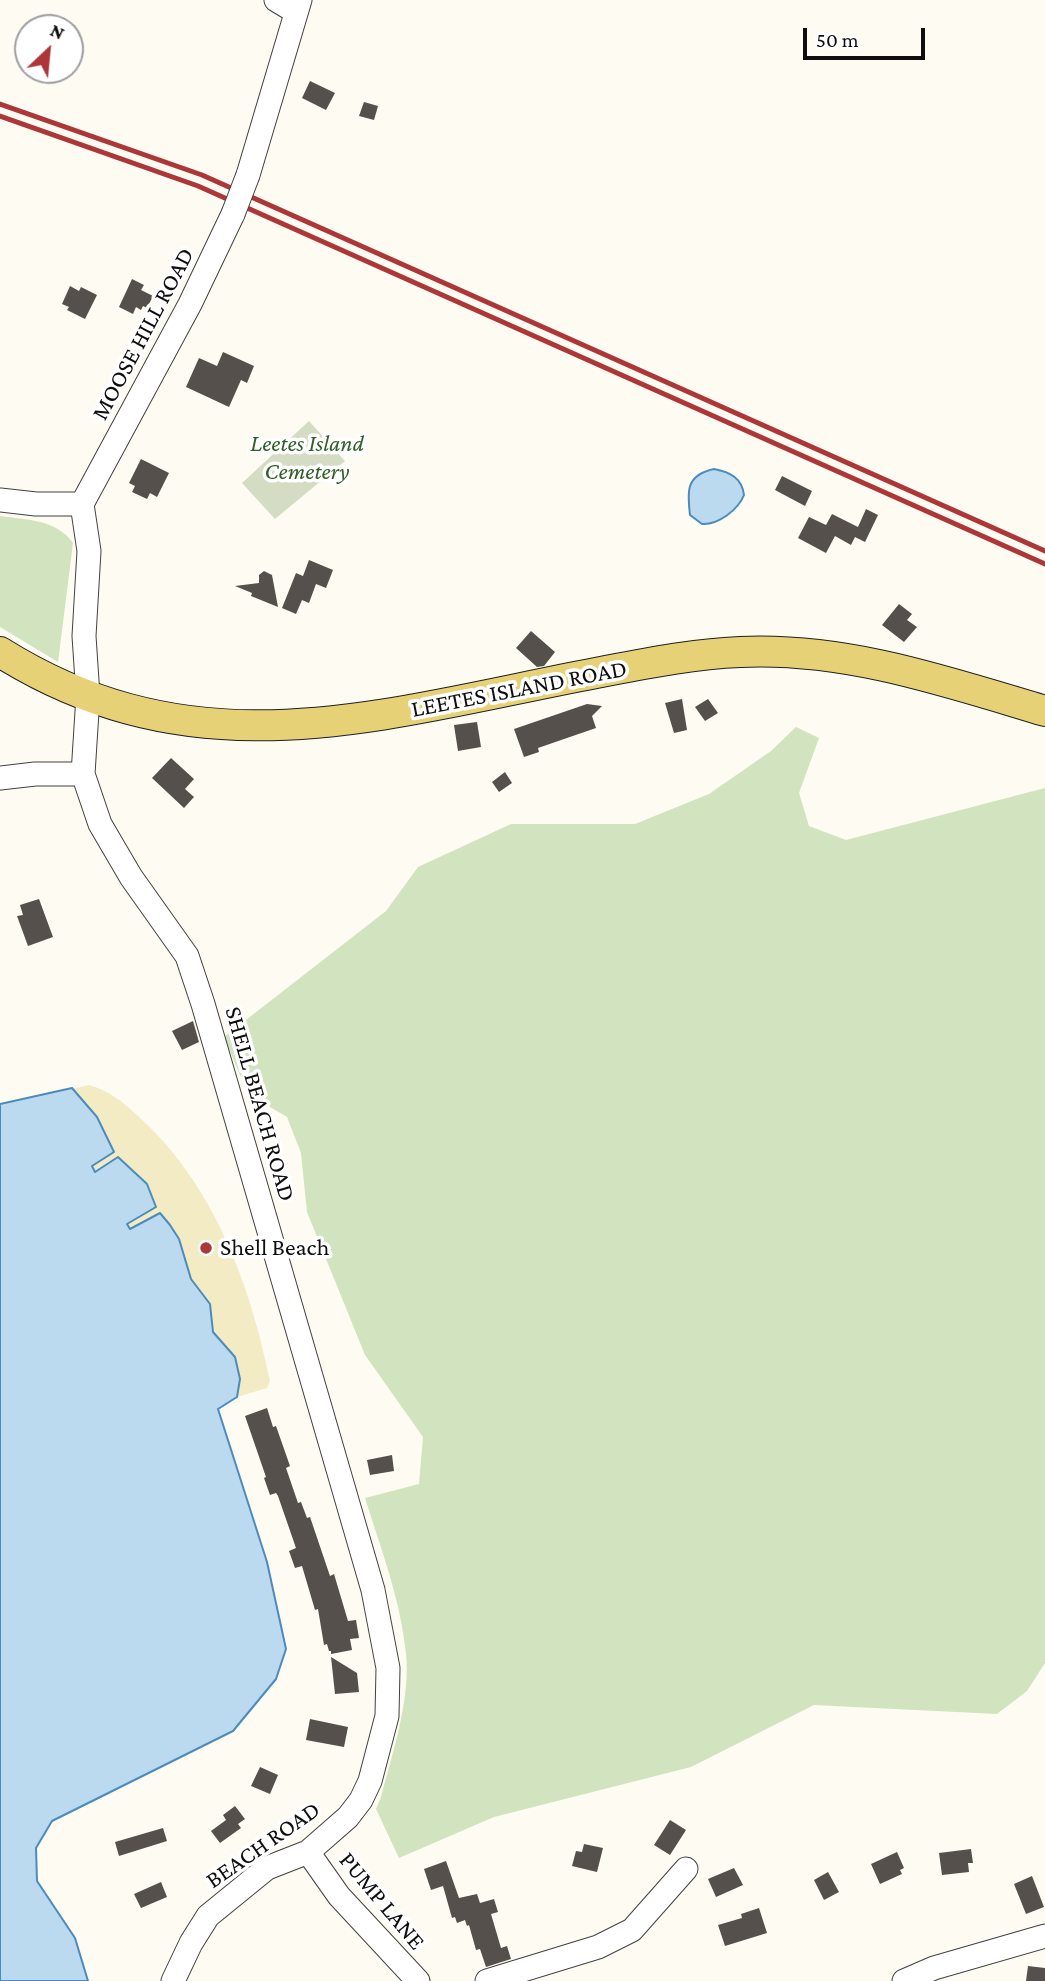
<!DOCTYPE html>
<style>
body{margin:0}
#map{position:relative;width:1045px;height:1981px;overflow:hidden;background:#fdfbf2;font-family:"Crimson Pro",serif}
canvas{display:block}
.north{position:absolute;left:14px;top:14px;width:70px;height:70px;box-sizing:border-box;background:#fff;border:2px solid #9f9f9f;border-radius:50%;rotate:26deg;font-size:19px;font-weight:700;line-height:28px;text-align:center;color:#0e0e0e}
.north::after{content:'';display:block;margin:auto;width:24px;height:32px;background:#ad3738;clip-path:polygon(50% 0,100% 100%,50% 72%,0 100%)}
.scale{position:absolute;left:803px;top:28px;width:122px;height:32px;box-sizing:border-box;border:4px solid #0e0e0e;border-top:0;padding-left:9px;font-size:21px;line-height:24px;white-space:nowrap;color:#0e0e0e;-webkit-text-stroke:5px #fff;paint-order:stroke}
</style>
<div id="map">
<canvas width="1045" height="1981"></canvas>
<div class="north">N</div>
<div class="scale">50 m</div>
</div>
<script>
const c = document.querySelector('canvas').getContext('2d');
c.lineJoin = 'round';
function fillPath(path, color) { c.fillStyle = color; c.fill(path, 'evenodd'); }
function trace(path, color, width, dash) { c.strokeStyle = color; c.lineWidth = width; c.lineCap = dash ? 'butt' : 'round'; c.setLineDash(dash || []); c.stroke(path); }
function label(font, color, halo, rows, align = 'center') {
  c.font = font + ' "Crimson Pro",serif'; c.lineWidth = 7; c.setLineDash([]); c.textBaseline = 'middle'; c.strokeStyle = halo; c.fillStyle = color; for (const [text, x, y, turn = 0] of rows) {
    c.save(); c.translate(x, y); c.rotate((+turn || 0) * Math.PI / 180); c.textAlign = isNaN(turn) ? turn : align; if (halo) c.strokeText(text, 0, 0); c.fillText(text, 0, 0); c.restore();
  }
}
const green = new Path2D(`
 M 0,516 C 27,520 56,519 73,543 L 58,662 L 0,627 Z
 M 796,727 L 819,738 L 799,793 L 809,826 L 846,840 L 1045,788 L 1045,1663 L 1027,1691 L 997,1714 L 814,1705 L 691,1767 L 494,1817 L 399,1858 L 376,1809 L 381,1797 C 392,1755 411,1698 406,1654 C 401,1601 381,1549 365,1498 L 419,1484 L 423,1437 L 365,1355 L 307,1212 L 301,1153 L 287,1117 L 248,1094 L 224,1037 L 386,911 L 418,867 L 511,824 L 635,824 L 709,794 L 771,751 Z`);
const sand = new Path2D(`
 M 89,1085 C 108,1090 123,1102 138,1116 C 213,1183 250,1283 270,1381 L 267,1388 L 237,1397 L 240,1379 L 235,1357 L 213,1332 L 210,1304 L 191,1279 L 179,1239 L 130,1229 L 126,1223 L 156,1207 L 95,1172 L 91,1166 L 113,1152 L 72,1089 Z`);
const cemetery = new Path2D(`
 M 309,421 L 345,461 L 275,519 L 242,483 Z`);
const water = new Path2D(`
 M 714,469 C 730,472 742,478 744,495 C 738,510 718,525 702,524 L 690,515 C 687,491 686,475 714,469 Z
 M 72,1088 L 97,1117 L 114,1152 L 92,1166 L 95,1172 L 118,1157 L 147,1184 L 156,1207 L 127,1224 L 130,1229 L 160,1213 L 170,1225 L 179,1239 L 191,1279 L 210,1304 L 213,1332 L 235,1357 L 240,1379 L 237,1397 L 218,1409 L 267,1562 L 286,1649 L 276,1679 L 233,1731 L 52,1821 L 36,1848 L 37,1881 L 75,1938 L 88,1981 L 0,1981 L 0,1104 Z`);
const building = new Path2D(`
 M 310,81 L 335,93 L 326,110 L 302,98 Z
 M 364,102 L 378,106 L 374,120 L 359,116 Z
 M 132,279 L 144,285 L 141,290 L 153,296 L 147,308 L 143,306 L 141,310 L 136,307 L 133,314 L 119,307 Z
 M 70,286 L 79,291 L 81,287 L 97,295 L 85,319 L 67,310 L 69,307 L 62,304 Z
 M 223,352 L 254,366 L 247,383 L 241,380 L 229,407 L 186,387 L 199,358 L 217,366 Z
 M 141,459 L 169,473 L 157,497 L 150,493 L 147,499 L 132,492 L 135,486 L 129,483 Z
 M 782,476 L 812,491 L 805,506 L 775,490 Z
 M 866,509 L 878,515 L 865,542 L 855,537 L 851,545 L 835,536 L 826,553 L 798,538 L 809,517 L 826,525 L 832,514 L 858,527 Z
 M 309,560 L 333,570 L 326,588 L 316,584 L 309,603 L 302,600 L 296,614 L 282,608 L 296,573 L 303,576 Z
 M 264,571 L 272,575 L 278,607 L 251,596 L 252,593 L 235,586 L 259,583 L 259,575 Z
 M 899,604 L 912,614 L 907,620 L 917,627 L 904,642 L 882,625 Z
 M 531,631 L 555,652 L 544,666 L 537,667 L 516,648 Z
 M 682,699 L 687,730 L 674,733 L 665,703 Z
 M 708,699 L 718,713 L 705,721 L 695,707 Z
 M 587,704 L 602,706 L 592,716 L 596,728 L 538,748 L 539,752 L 524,757 L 514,729 Z
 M 477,722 L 481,747 L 458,751 L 454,725 Z
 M 171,758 L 194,779 L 185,789 L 194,797 L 184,808 L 152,778 Z
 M 505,772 L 512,783 L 499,792 L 492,782 Z
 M 39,899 L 53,937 L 28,946 L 17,916 L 23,915 L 20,905 Z
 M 193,1021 L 199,1042 L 182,1050 L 172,1031 Z
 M 267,1408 L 273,1427 L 276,1426 L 290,1466 L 286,1468 L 298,1503 L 301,1502 L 307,1518 L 310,1517 L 330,1576 L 334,1574 L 348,1621 L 356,1620 L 359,1638 L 350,1639 L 352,1650 L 331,1654 L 331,1651 L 329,1651 L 327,1644 L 324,1645 L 318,1609 L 315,1610 L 302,1566 L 295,1568 L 289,1551 L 296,1548 L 278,1496 L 276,1493 L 270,1495 L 264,1478 L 266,1477 L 245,1416 Z
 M 392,1455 L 394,1471 L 370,1475 L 367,1460 Z
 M 331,1657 L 357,1673 L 359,1692 L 335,1694 Z
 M 310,1719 L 348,1727 L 344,1747 L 306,1740 Z
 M 260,1767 L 278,1775 L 270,1794 L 251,1786 Z
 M 235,1806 L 245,1819 L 238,1824 L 241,1828 L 220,1843 L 211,1831 L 226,1820 L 223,1815 Z
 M 670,1820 L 686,1830 L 670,1855 L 654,1845 Z
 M 163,1828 L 167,1841 L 119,1856 L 115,1842 Z
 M 584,1844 L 603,1848 L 597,1872 L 572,1866 L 576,1851 L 582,1852 Z
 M 971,1849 L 973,1863 L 968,1863 L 969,1872 L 942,1875 L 939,1853 Z
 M 897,1852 L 904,1868 L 900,1870 L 902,1874 L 880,1884 L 871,1864 Z
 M 446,1861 L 459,1898 L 477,1894 L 480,1903 L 494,1899 L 498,1912 L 491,1914 L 501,1948 L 507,1946 L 511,1959 L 486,1967 L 480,1949 L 476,1950 L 469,1925 L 467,1926 L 465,1920 L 457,1923 L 455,1917 L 452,1918 L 443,1886 L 431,1890 L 424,1869 Z
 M 734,1868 L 743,1885 L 716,1897 L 708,1879 Z
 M 828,1872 L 839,1892 L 824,1900 L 814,1880 Z
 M 1032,1876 L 1044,1907 L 1026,1914 L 1014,1884 Z
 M 161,1882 L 167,1897 L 141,1908 L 134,1894 Z
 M 759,1908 L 767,1933 L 725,1946 L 718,1925 L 742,1918 L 741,1914 Z
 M 1028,1966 L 1045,1968 L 1045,1981 L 1026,1981 Z`);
const minor = new Path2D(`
 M 276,0 L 296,12
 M 248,175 L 300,0
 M 0,500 L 36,504 L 82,504
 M 0,778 L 35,774 L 83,774
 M 308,1852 L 339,1896 L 418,1981
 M 173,1981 L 191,1943 L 208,1916 L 267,1868 L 308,1852 L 348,1817 L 361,1800 L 370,1781 L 387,1716 L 388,1668 L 373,1590 L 203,1004 L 187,956 L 131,877 L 100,824 L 83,774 L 88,696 L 84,636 L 89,551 L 82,504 L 190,304 L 233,214
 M 487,1981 L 598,1947 L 632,1930 L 686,1869
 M 904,1981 L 934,1968 L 1045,1936`);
const major = new Path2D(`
 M 0,652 C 199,777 385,713 596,673 C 643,664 691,654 740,652 C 845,647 945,681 1045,711`);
const rail = new Path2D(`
 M 0,104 L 202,175 L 1045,551
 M 0,116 L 198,186 L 1045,564`);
const minorBridge = new Path2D(`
 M 233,214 L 248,175`);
const markers = [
 [206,1248,7,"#ad3738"]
];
const streetNames = [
 ["MOOSE HILL ROAD",143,334,-62],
 ["LEETES ISLAND ROAD",519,689,-11],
 ["SHELL BEACH ROAD",260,1104,74],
 ["BEACH ROAD",263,1845,-35],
 ["PUMP LANE",382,1901,50]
];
const parkNames = [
 ["Leetes Island",307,444],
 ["Cemetery",307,472]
];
const poiNames = [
 ["Shell Beach",220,1248]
];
fillPath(green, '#d1e4bf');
fillPath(sand, '#f3ebc4');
fillPath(cemetery, '#d4ddc4');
fillPath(water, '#bcdaef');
trace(water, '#4c8bbd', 2);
fillPath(building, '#56504c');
trace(minor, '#414141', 25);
trace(major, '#1f1f1f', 32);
trace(minor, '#fff', 23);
trace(major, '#e7d177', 30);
trace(rail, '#ad3738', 5);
trace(minorBridge, '#414141', 25, []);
trace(minorBridge, '#fff', 23);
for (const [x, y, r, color] of markers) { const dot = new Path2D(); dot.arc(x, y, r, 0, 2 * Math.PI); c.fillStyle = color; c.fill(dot); trace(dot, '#fff', 2.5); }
label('24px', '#0e0e0e', '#fff', streetNames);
label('italic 24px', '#305e27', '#fff', parkNames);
label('24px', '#0e0e0e', '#fff', poiNames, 'left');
</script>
